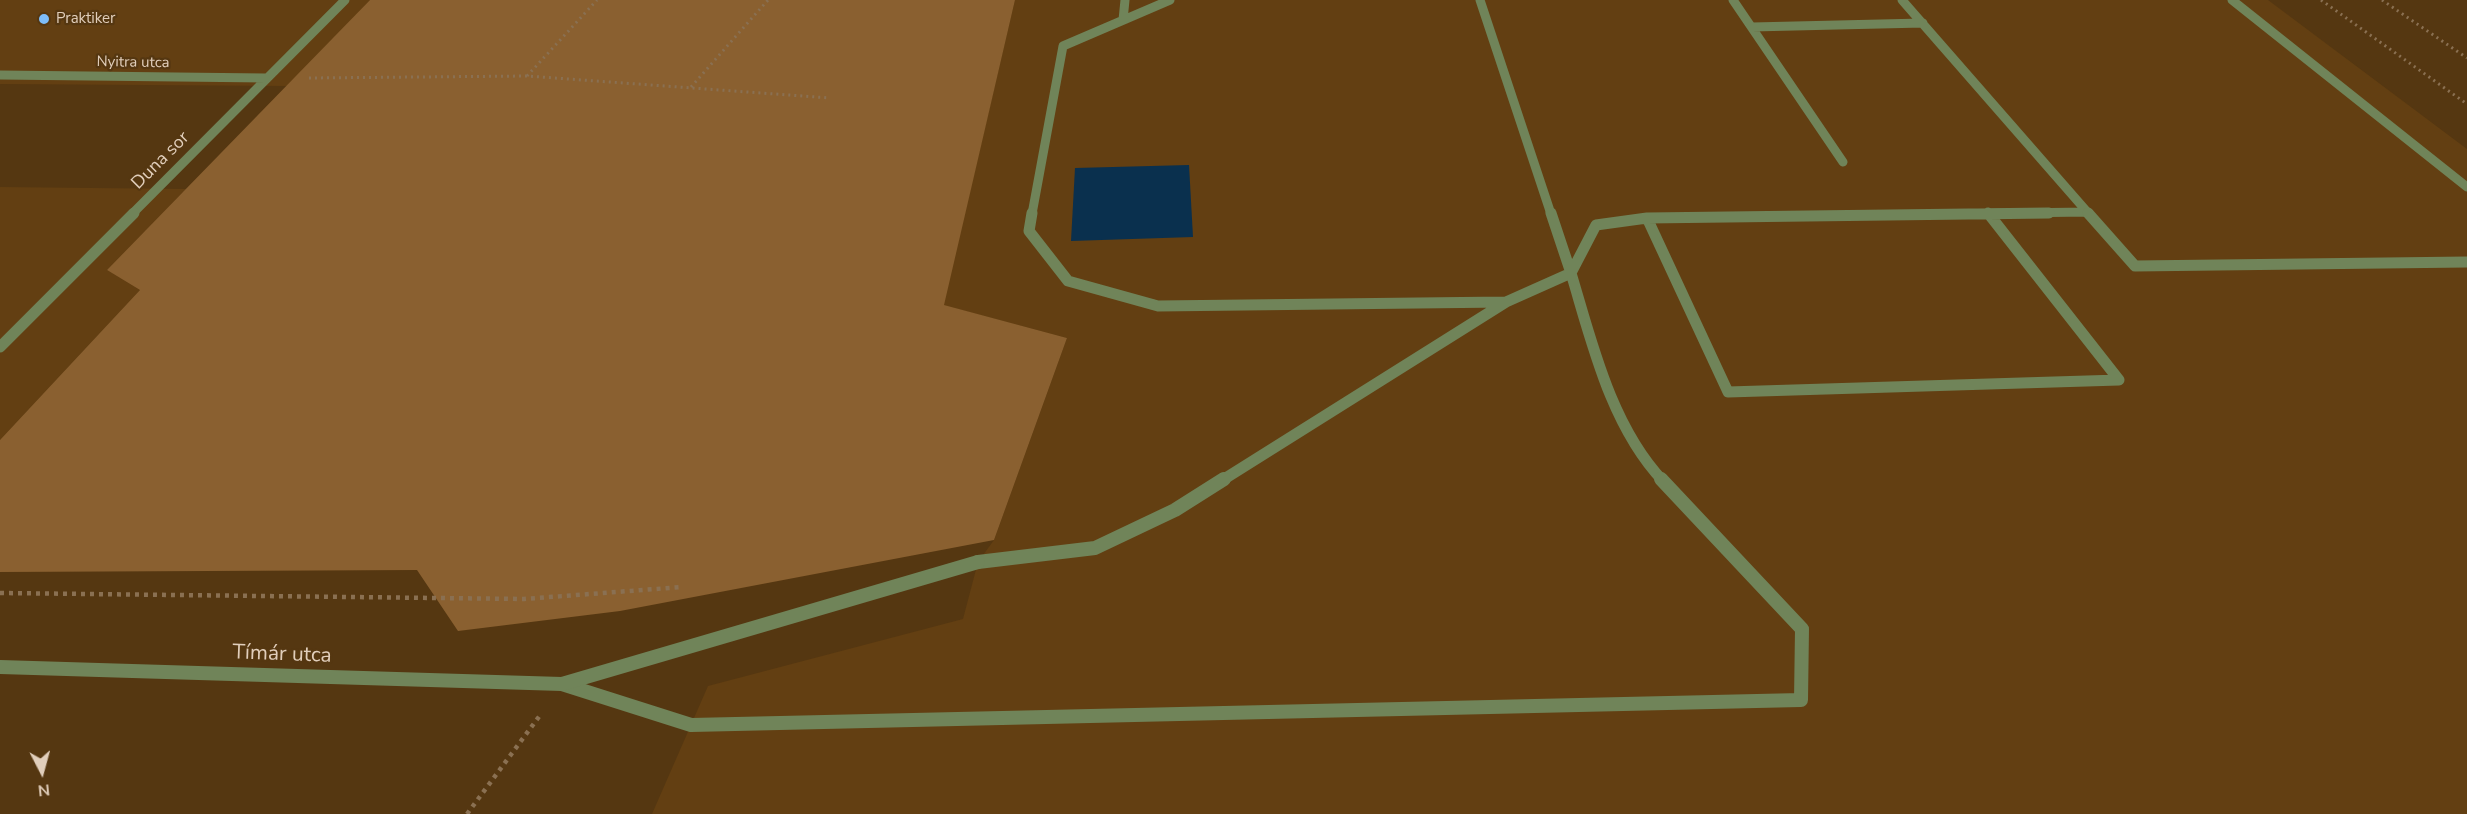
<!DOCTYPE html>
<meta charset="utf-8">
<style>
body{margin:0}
#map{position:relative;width:2467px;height:814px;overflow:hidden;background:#553711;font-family:"Nunito Sans",sans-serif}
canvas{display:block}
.north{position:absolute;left:12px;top:742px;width:60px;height:60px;-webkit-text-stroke:4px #553711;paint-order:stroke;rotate:174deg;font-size:16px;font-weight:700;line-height:24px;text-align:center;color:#e1cebb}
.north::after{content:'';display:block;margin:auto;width:21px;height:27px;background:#e1cebb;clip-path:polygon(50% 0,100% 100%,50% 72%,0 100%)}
</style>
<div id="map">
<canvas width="2467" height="814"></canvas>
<div class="north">N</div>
</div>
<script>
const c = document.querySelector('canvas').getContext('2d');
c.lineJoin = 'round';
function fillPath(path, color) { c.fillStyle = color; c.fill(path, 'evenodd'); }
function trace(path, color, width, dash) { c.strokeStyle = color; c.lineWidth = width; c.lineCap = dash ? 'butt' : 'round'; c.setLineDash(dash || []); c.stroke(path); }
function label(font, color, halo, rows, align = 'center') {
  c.font = font + ' "Nunito Sans",sans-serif'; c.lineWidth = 4.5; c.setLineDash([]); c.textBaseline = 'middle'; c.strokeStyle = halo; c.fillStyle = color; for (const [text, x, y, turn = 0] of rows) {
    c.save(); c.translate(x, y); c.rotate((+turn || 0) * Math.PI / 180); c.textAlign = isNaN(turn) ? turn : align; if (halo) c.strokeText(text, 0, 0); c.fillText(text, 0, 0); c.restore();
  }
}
const built = new Path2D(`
 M 0,0 L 370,0 L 288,86 L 0,84 Z
 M 1015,0 L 2268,0 L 2467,149 L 2467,814 L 652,814 L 708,686 L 963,619 L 978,562 L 994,540 L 1067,338 L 943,305 Z
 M 0,187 L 186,189 L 107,270 L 140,290 L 0,440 Z`);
const green = new Path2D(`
 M 370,0 L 1015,0 L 944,305 L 1067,338 L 994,540 L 620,611 L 458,631 L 417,570 L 0,572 L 0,440 L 140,290 L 107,270 Z`);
const water = new Path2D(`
 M 1189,165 L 1193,237 L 1071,241 L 1075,168 Z`);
const pathFar1 = new Path2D(`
 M 2321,0 L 2467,104
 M 2382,0 L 2467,58
 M 527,76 L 597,0
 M 309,78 L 527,76 L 830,98
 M 691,87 L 768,0`);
const path = new Path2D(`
 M 0,593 L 524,599 L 682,587
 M 467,814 L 541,714`);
const serviceFar2 = new Path2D(`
 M 1480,0 L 1551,214
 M 1733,0 L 1843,162
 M 1902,0 L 2089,214
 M 2232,0 L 2467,187
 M 1123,20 L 1125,0
 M 1752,27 L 1923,23
 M 1032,214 L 1063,46 L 1170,0
 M 1939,214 L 2087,212`);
const serviceFar1 = new Path2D(`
 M 1032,213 L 1029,231 L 1068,281 L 1158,306 L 1505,302
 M 2088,213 L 2135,266 L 2467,262
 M 1647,218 L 1728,392 L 2119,380 L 1988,213
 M 1221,481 L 1506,302 L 1571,273 L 1551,213
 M 1663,481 C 1611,426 1592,343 1571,273 L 1596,225 L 1647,218 L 2049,213`);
const service = new Path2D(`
 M 978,562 L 1095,548 L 1175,510 L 1224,479
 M 562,684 L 691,725 L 1801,700 L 1802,629 L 1661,479`);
const minorFar2 = new Path2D(`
 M 0,75 L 266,78
 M 132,214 L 345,0`);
const minorFar1 = new Path2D(`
 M 0,347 L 134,213`);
const minor = new Path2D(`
 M 0,667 L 562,684 L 978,562`);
const markers = [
 [44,19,6,"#7ebdf9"]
];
const farPoinames = [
 ["Praktiker",56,19]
];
const farStreetnames = [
 ["Nyitra utca",133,63,1]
];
const streetNames = [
 ["Duna sor",161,161,-45]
];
const nearStreetnames = [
 ["Tímár utca",282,655,2]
];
fillPath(built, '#633f12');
fillPath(green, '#8a6030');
fillPath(water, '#0a304e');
trace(pathFar1, '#8a7052', 3, [2, 4]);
trace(path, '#8a7052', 4.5, [4, 5]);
trace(serviceFar2, '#708459', 9);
trace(serviceFar1, '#708459', 11);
trace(service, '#708459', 14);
trace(minorFar2, '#708459', 9);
trace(minorFar1, '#708459', 11);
trace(minor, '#708459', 14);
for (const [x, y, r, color] of markers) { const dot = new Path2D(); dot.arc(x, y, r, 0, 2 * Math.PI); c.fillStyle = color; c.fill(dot); trace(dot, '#553711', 2); }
label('15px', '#e1cebb', '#553711', farPoinames, 'left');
label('15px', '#e1cebb', '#553711', farStreetnames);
label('18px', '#e1cebb', '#553711', streetNames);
label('21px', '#e1cebb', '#553711', nearStreetnames);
</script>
